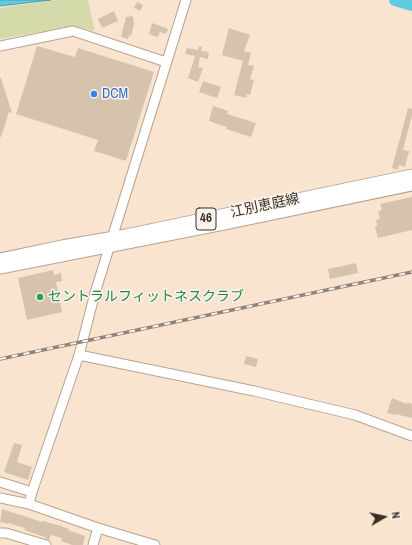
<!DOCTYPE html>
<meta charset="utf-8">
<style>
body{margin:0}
#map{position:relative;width:412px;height:545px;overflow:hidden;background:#f9e4d0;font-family:"Archivo Narrow",sans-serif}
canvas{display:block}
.north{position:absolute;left:364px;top:497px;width:40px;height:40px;-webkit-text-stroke:3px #fcf4ec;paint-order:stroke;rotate:81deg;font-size:11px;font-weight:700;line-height:16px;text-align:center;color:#352e26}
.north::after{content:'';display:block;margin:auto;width:14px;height:18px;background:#352e26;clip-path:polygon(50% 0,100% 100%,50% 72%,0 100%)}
</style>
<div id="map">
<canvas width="412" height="545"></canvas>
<div class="north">N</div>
</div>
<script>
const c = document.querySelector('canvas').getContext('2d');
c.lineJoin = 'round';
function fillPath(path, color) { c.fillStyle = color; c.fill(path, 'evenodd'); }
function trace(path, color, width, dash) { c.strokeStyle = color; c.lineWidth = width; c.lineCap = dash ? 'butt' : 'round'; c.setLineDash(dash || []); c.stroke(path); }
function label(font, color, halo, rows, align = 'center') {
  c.font = font + ' "Archivo Narrow","Noto Sans JP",sans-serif'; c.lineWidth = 3; c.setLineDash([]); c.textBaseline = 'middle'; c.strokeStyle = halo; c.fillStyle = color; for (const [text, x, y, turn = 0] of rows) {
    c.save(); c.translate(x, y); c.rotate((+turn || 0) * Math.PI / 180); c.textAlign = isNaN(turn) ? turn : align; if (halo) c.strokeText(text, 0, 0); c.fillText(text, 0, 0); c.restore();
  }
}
const green = new Path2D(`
 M 57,0 L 88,0 L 95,31 L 72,26 L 0,39 L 0,8 Z`);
const water = new Path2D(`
 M 0,0 L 51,0 L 0,6 Z`);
const river = new Path2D(`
 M 395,0 L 412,5`);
const building = new Path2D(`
 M 137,2 L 143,5 L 140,11 L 134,8 Z
 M 114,11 L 118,21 L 102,28 L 98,19 Z
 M 133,16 L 134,24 L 131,36 L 129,35 L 128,39 L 121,37 L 126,17 Z
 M 152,23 L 168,29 L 166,34 L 160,32 L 158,37 L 149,34 Z
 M 229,28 L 250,35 L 244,51 L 251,53 L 248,65 L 254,66 L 250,79 L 254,80 L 250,95 L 247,94 L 246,98 L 234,95 L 243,61 L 222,55 Z
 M 37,46 L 75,57 L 78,48 L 154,72 L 126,161 L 94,151 L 98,140 L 16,114 Z
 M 199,46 L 202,47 L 201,51 L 209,52 L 208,59 L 200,57 L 198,67 L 203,68 L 198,82 L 188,78 L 195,56 L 185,54 L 187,48 L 198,50 Z
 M 0,78 L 1,78 L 12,113 L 9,112 L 1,137 L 0,137 Z
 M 203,81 L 221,87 L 217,98 L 199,92 Z
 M 213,106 L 228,111 L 227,114 L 256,123 L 251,137 L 226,129 L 227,127 L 209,121 Z
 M 408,108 L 412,109 L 412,115 L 403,150 L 409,151 L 405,167 L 399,165 L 398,170 L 392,168 Z
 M 412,197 L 412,230 L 378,238 L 375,227 L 377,226 L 376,220 L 380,219 L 378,211 L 382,210 L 380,204 Z
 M 356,263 L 358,273 L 330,279 L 328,269 Z
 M 53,270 L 54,275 L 61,273 L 62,281 L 56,282 L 62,312 L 27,320 L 18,278 Z
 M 246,356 L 258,359 L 256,367 L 244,364 Z
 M 392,398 L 407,404 L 407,402 L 412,404 L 412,418 L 395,414 L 395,415 L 387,413 Z
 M 14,443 L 22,445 L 17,462 L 32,467 L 28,480 L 4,472 Z
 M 2,509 L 42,522 L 43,521 L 61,526 L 69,529 L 68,530 L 85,536 L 83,545 L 72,545 L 61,541 L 62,538 L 51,535 L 49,540 L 45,538 L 45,537 L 24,530 L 25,528 L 8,523 L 8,524 L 0,522 Z`);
const minor = new Path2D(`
 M 0,46 L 73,31 L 166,62
 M 79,355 L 254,391 L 355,415 L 412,436
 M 0,482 L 32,492
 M 0,498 L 29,504 L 98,528 L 155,545
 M 29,504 L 32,492 L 79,355 L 95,293 L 186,0
 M 0,533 L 6,533 L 46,545
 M 93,545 L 98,528`);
const major = new Path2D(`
 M 0,259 L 62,246 L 126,235 L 412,175
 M 0,268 L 224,224 L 412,185`);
const rail = new Path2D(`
 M 0,359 L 412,272`);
const markers = [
 [94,94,4,"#3f7fe0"],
 [40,297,4,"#2e9e5b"]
];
const shields = [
 [206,219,20]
];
const shieldNames = [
 ["46",206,219]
];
const shopNames = [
 ["DCM",102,94]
];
const streetNames = [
 ["江別恵庭線",265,206,-12]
];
const leisureNames = [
 ["セントラルフィットネスクラブ",48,297]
];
fillPath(green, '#d4daa9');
fillPath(water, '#5dcce1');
trace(water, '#519da9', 1);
trace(river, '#5dcce1', 12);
fillPath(building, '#d6c3ae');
trace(minor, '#b7a390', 11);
trace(major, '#b7a390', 13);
trace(minor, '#fff', 9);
trace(major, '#fff', 11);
trace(rail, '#918376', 3.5);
trace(rail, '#fcf4ec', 2, [6]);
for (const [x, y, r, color] of markers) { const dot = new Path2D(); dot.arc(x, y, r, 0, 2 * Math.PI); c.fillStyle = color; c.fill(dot); trace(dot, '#fcf4ec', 1.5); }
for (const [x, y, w] of shields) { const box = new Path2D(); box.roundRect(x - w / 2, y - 11, w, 22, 3); c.fillStyle = '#fcf4ec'; c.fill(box); trace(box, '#352e26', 1); }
label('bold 13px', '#352e26', null, shieldNames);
label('14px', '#366cbe', '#fcf4ec', shopNames, 'left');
label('14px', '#352e26', '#fcf4ec', streetNames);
label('14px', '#27864d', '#fcf4ec', leisureNames, 'left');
</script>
